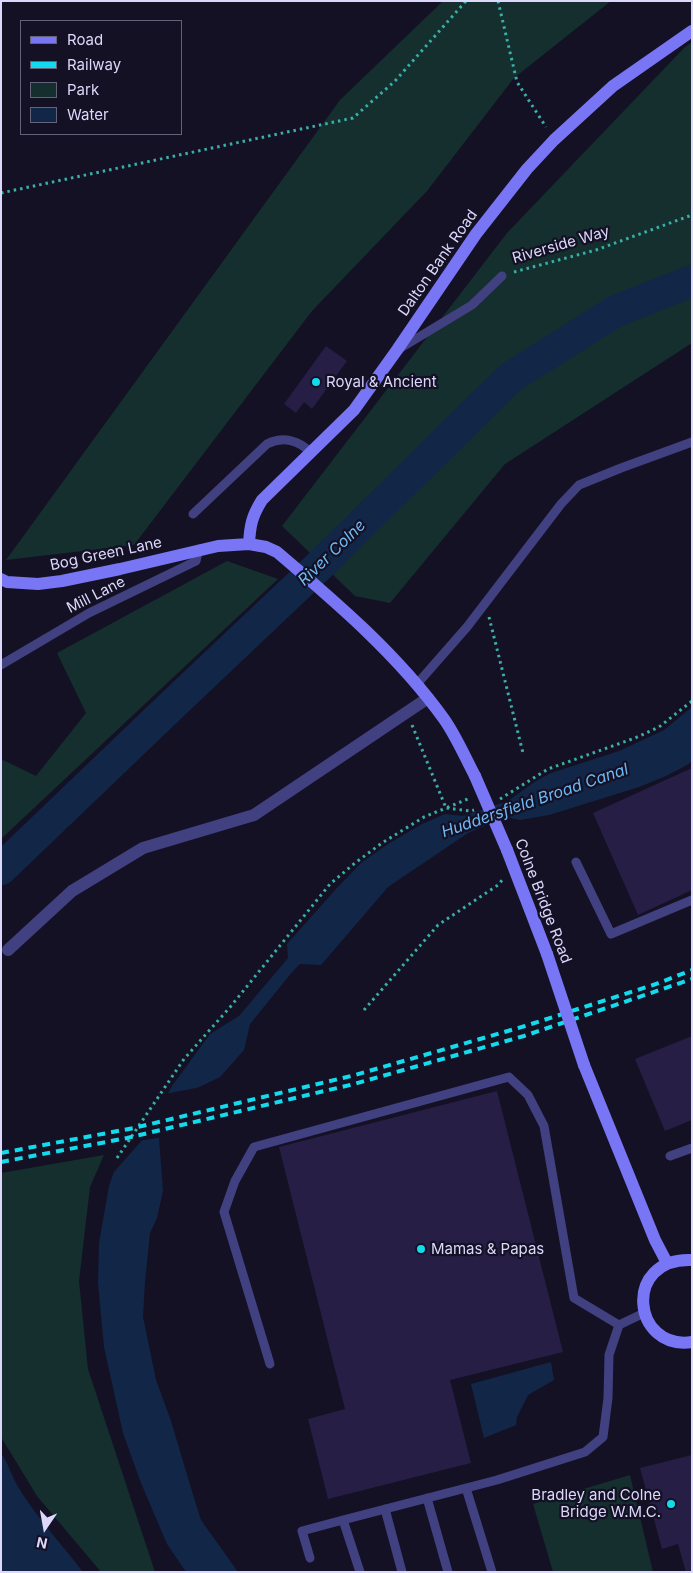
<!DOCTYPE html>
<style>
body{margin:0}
#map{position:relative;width:693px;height:1573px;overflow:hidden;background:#141125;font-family:Inter,sans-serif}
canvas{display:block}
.frame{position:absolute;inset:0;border:2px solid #dcd8fc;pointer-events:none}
.legend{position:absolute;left:20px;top:20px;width:162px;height:115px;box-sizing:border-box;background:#141125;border:1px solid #64617b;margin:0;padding:6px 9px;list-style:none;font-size:15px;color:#dcd8fc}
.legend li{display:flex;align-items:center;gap:10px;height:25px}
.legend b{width:25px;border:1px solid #64617b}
.north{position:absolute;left:20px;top:1503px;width:50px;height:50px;-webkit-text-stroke:4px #141125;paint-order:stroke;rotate:192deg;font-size:14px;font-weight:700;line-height:20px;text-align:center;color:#dcd8fc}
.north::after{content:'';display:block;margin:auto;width:18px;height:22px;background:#dcd8fc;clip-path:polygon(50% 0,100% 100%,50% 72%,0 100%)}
</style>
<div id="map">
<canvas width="693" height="1573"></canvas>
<div class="frame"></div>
<ul class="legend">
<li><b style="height:6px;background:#7876f5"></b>Road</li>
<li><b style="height:6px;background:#13dbee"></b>Railway</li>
<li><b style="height:14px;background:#142f2e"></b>Park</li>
<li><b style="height:14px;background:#122748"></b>Water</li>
</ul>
<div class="north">N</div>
</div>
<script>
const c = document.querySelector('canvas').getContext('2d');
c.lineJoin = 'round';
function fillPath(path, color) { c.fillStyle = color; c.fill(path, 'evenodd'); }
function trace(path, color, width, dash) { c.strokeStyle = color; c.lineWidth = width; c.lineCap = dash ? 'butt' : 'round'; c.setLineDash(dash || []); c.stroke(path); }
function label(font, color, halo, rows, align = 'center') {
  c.font = font + ' Inter,sans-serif'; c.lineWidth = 4.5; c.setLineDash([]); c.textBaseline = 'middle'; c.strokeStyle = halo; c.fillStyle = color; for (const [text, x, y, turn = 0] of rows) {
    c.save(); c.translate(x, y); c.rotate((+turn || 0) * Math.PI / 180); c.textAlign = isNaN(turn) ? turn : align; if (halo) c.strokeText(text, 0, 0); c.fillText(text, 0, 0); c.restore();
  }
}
const green = new Path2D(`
 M 443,1 L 611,1 L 514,78 L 427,191 L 312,311 L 134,545 L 6,560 L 340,100 Z
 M 692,42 L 692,343 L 505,464 L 390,603 L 355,596 L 282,526 L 507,233 L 684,48 Z
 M 227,561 L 278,579 L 1,839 L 1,759 L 36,776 L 86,713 L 57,653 Z
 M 104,1155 L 90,1187 L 79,1281 L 88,1369 L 155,1572 L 101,1572 L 37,1496 L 1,1437 L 1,1173 Z
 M 630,1475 L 653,1572 L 553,1572 L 533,1504 Z`);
const water = new Path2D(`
 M 692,707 L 692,761 L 687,765 L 666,776 L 639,787 L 549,815 L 520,820 L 506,817 L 468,833 L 388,887 L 321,965 L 300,964 L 293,971 L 250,1024 L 244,1050 L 220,1077 L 189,1092 L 159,1138 L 163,1191 L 157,1218 L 150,1233 L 145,1281 L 143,1317 L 156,1380 L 171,1421 L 194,1498 L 201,1520 L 238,1572 L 186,1572 L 167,1544 L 141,1483 L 123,1433 L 104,1347 L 98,1283 L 99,1243 L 109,1186 L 114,1172 L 144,1138 L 172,1086 L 210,1034 L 239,1016 L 288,958 L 287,944 L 336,889 L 361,863 L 388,844 L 422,824 L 445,814 L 463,816 L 508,801 L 536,781 L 551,773 L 619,751 L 664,730 Z
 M 551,1362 L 554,1380 L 528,1395 L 517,1417 L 516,1425 L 484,1438 L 471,1384 Z
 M 1,1453 C 8,1463 11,1474 17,1485 C 35,1516 61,1543 83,1572 L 1,1572 Z`);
const pier = new Path2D(`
 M 201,1087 L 200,1089 L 190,1094 L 163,1137 L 138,1141 L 165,1094 Z`);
const river = new Path2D(`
 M 1,869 L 169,708 L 319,566 L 511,377 L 616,311 L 692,281`);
const building = new Path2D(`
 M 326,346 L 347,361 L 312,409 L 304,402 L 296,413 L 284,404 Z
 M 692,768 L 692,890 L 638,915 L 593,813 Z
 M 692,1036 L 692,1120 L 665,1131 L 635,1059 Z
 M 497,1091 L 563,1352 L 450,1380 L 471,1463 L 328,1499 L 308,1419 L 345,1409 L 279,1147 Z
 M 692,1455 L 692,1572 L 686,1572 L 678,1544 L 662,1549 L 640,1468 Z`);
const path = new Path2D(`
 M 498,1 L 517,82 L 546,127
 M 1,193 L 353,118 L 395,81 L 466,1
 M 514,272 L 596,250 L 692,215
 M 489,617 L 523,753
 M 412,725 L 446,808 L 470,798
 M 500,799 L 548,769 L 635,738 L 659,727 L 692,701
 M 364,1010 L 438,925 L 498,885 L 503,879
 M 117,1158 L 184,1059 L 231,1006 L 330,884 L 355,863 L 382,843 L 424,817 L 446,808 L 471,811 L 474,810`);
const lane = new Path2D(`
 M 399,349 L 472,305 L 502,276
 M 193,514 L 267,444 C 283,436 299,440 311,453
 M 1,665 L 89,613 L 196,561 L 199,549
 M 417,684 L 467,627 L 561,504 L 579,485 L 621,468 L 692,442
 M 576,862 L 611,934 L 692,900
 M 670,1156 L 692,1148
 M 270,1364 L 224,1212 L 235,1181 L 254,1147 L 509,1077 L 528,1095 L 544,1126 L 574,1298 L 619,1325 L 644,1313
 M 466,1488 L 492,1572
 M 427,1498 L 448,1572
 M 385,1509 L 402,1572
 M 310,1558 L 302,1531 L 343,1520
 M 360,1572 L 343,1520 L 497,1480 L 585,1452 L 603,1437 L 608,1398 L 609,1355 L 619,1325`);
const street = new Path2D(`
 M 8,950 L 72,891 L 143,848 L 254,815 L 428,698`);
const secondary = new Path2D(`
 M 249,544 C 250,525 252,516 262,500 L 354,410 L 397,350 L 476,234 L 527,169 L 554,140 L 613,86 L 692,31
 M 1,579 L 7,582 L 38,584 L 62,581 L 120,569 L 218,546 L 249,544 L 266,547 L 277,552 C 337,603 398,655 444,719 C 456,736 465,757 475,776
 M 507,850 L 547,954
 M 584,1065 L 655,1240 L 667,1263
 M 692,1260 C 622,1257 632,1351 692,1342`);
const rail = new Path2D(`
 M 1,1153 L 134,1128 L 355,1075 L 525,1026 L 656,984 L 692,970
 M 1,1162 L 127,1138 L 354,1084 L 524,1036 L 692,979`);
const secondaryBridge = new Path2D(`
 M 475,776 L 507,850
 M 547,954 L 584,1065`);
const markers = [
 [316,382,5,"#13dbee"],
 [421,1249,5,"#13dbee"],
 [671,1504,5,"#13dbee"]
];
const streetNames = [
 ["Riverside Way",561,245,-16],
 ["Dalton Bank Road",438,263,-55],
 ["Bog Green Lane",106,554,-12],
 ["Mill Lane",96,595,-27],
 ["Colne Bridge Road",543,901,69]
];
const poiNames = [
 ["Royal & Ancient",326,382],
 ["Mamas & Papas",431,1249],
 ["Bradley and Colne",661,1495,"right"],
 ["Bridge W.M.C.",661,1512,"right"]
];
const waterNames = [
 ["River Colne",332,553,-44],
 ["Huddersfield Broad Canal",535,801,-19]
];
fillPath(green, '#142f2e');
fillPath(water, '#122748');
fillPath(pier, '#141125');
trace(river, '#122748', 32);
fillPath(building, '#261e45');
trace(path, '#39b0a7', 3, [2.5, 4]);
trace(lane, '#414081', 9);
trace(street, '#414081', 12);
trace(secondary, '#7876f5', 12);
trace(rail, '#13dbee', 4, [8, 6]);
trace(secondaryBridge, '#7876f5', 12);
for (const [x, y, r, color] of markers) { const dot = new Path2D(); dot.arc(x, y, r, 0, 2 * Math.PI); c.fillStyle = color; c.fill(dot); trace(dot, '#141125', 2); }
label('15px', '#dcd8fc', '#141125', streetNames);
label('15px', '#dcd8fc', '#141125', poiNames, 'left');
label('italic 16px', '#6eb8f4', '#141125', waterNames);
</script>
